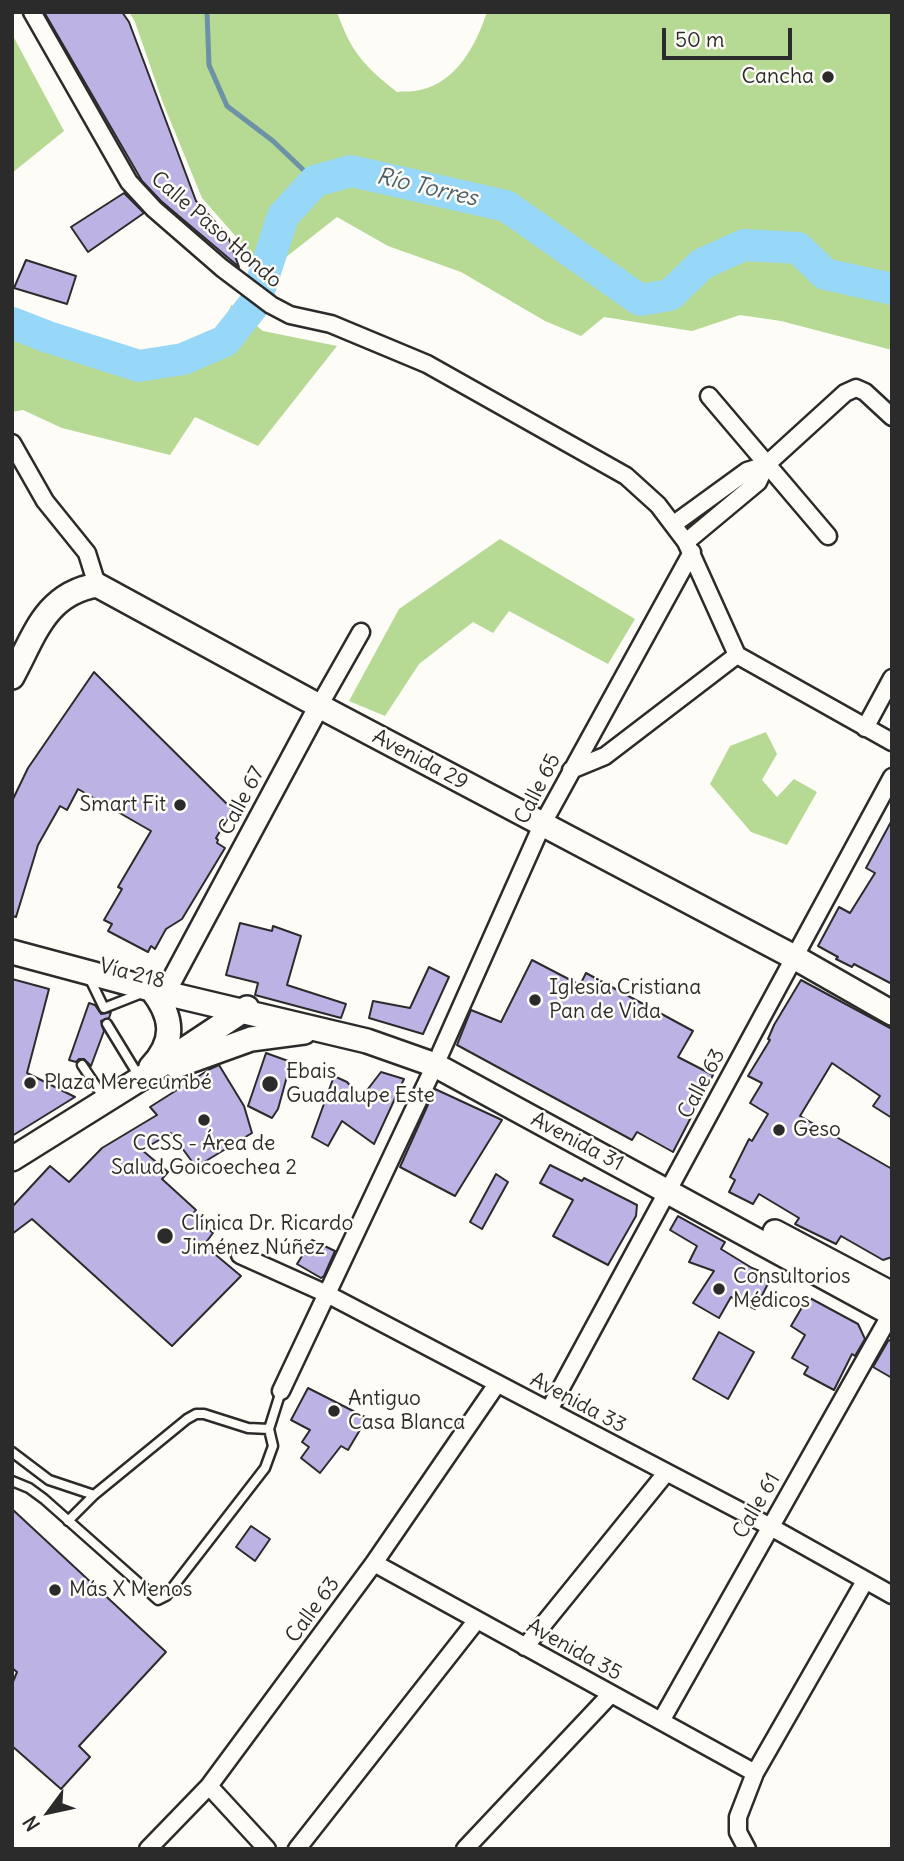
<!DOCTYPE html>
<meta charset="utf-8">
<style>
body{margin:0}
#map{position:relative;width:904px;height:1861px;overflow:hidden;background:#fdfcf7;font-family:Delius,sans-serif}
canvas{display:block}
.frame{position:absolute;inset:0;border:14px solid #2b2b2b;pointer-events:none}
.north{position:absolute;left:14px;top:1777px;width:70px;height:70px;-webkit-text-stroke:5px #fdfcf7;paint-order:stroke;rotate:237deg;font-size:19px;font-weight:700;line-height:28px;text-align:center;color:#2b2b2b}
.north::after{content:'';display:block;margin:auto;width:24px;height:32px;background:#2b2b2b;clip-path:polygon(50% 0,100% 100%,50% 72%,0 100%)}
.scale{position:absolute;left:662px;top:28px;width:130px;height:32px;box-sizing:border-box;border:4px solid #2b2b2b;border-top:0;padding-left:9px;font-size:21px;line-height:24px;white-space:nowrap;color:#2b2b2b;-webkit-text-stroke:5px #fdfcf7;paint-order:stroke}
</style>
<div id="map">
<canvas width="904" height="1861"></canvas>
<div class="frame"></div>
<div class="north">N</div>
<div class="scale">50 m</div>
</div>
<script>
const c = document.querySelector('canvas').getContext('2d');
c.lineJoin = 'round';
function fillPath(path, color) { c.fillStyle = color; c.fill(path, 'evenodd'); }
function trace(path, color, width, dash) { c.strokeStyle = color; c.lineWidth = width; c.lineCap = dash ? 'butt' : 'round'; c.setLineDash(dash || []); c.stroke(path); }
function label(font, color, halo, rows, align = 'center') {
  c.font = font + ' Delius,sans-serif'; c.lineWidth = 5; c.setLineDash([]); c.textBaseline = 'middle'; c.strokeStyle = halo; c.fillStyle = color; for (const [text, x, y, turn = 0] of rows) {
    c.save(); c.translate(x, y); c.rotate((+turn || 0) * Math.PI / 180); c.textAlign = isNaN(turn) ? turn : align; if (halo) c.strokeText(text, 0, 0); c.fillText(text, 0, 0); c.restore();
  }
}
const green = new Path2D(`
 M 129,12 L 337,12 C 351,52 364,66 397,92 C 404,91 413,92 420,90 C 457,82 476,45 487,12 L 892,12 L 892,350 L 781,321 L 740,315 L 692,331 L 604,317 L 581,336 L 545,321 L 461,272 L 388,246 L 337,217 L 267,272 L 202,198 L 163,103 L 135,22 Z
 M 12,34 L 64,131 L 12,173 Z
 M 231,305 L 263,331 L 337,346 L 258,446 L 195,417 L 170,455 L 62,428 L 23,410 L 12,412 L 12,316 L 26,315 L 127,354 L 159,359 L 220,336 Z
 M 500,539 L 635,619 L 608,664 L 509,611 L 493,633 L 473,622 L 419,664 L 385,716 L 349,701 L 399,609 Z
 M 766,732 L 777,754 L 762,780 L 777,797 L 794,779 L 817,792 L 787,845 L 751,832 L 710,784 L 730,746 Z`);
const stream = new Path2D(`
 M 207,12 L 209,65 L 227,106 L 273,141 L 315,181`);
const river = new Path2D(`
 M 12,323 L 48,337 L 139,366 L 183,359 L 225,341 L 255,303 L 283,216 L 315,181 L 351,171 L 506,206 L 640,300 L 670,295 L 702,264 L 744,245 L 798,248 L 825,274 L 892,289`);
const building = new Path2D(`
 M 44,12 L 122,12 L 129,22 L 196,201 L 228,236 L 239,267 L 161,201 L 142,181 Z
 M 124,193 L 144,213 L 88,252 L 71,227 Z
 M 26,260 L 76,276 L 67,304 L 14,288 Z
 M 94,672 L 233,810 L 216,838 L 218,840 L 217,843 L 225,848 L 182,919 L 166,929 L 155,949 L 151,946 L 148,952 L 108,931 L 112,924 L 104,920 L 122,889 L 118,887 L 151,831 L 78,789 L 67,810 L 60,806 L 38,845 L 16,917 L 12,916 L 12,801 L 28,768 Z
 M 892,820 L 892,984 L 854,964 L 852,967 L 836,959 L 838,957 L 818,946 L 839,907 L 850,913 L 875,873 L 866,868 Z
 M 240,923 L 272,931 L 273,926 L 301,936 L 287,985 L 346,1004 L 341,1018 L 255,995 L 258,983 L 226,975 Z
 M 532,960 L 580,985 L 586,973 L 693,1031 L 678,1057 L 713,1075 L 673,1152 L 637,1132 L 632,1140 L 457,1045 L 471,1010 L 501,1022 Z
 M 429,967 L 449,977 L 423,1034 L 369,1018 L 373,1001 L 410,1008 Z
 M 12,979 L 49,989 L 27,1073 L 75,1097 L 12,1136 Z
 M 801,980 L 892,1029 L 892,1118 L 873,1106 L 880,1096 L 832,1063 L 800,1116 L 892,1169 L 892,1257 L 883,1260 L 841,1236 L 836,1244 L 795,1224 L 799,1218 L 759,1194 L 753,1204 L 729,1192 L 735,1180 L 730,1177 L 749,1139 L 752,1141 L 768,1114 L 750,1103 L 762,1083 L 748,1076 L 770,1040 L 768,1039 L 774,1025 Z
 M 89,1003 L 95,1005 L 101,1014 L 111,1012 L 109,1018 L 101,1021 L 104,1031 L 91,1066 L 84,1059 L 79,1059 L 76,1062 L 69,1060 Z
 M 266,1053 L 291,1062 L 278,1109 L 272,1118 L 248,1106 Z
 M 219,1065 L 244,1106 L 252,1133 L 196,1167 L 171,1133 L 142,1150 L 168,1172 L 162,1179 L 196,1210 L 192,1215 L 213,1233 L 204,1245 L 241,1276 L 172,1346 L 32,1219 L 12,1234 L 12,1207 L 50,1166 L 69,1182 L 102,1148 L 157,1115 L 150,1107 L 210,1069 Z
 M 381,1072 L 404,1079 L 374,1144 L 342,1121 L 328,1146 L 312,1137 L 334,1076 L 347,1082 L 361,1098 Z
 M 435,1089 L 502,1120 L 455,1196 L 400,1167 Z
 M 550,1165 L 582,1181 L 584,1178 L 637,1205 L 636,1216 L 608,1265 L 553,1236 L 573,1200 L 540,1183 Z
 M 496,1174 L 508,1182 L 482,1229 L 470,1222 Z
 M 678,1216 L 725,1242 L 721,1249 L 752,1268 L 772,1276 L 755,1309 L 731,1297 L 719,1318 L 693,1303 L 714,1271 L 689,1262 L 697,1246 L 670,1230 Z
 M 312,1240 L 335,1251 L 324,1276 L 321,1278 L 297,1264 Z
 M 808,1297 L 858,1324 L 865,1339 L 855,1356 L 852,1354 L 834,1390 L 804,1374 L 808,1367 L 792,1358 L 805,1335 L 791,1326 Z
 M 719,1332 L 754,1352 L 728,1399 L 693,1379 Z
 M 892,1339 L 892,1378 L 873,1367 L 888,1341 Z
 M 308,1388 L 367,1418 L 348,1450 L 341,1446 L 320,1473 L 301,1458 L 309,1447 L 302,1442 L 310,1430 L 291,1420 Z
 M 12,1509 L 166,1652 L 79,1746 L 90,1757 L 61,1789 L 12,1746 L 12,1684 L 17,1672 L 12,1668 Z
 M 251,1526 L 270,1539 L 255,1561 L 236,1547 Z`);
const service = new Path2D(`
 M 89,977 L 104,1008 L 142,993
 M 107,1024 L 140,1078
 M 82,1065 L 104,1098
 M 12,1452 L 49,1480 L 94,1495
 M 12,1481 L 29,1488 L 44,1499 L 158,1600 L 166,1596 L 265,1468 L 273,1446 L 269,1429 L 281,1391
 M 68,1521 L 94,1495 L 187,1419 L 196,1414 L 204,1414 L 248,1428 L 269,1429`);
const minor = new Path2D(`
 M 32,12 L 129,182 L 154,209 L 222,268 L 271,305 L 290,315 L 331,324 L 427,364 L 626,476 L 658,505 L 686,542 L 737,655 L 892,742
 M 709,396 L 828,536
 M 12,443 L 45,501 L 87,553 L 97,585
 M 674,524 L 747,471 L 766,465
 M 686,542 L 758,482 L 766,465 L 845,393 L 856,388 L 865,392 L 892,417
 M 319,706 L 361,632
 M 865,728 L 892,678
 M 571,770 L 605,756 L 737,655
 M 440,1054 L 542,825 L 692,552
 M 240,1255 L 327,1294 L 769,1526 L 892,1595
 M 281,1391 L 435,1065
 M 549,1410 L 892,777
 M 374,1563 L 755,1773
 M 525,1647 L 666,1473
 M 661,1721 L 892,1312
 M 209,1786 L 267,1849
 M 148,1849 L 209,1786 L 374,1563 L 497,1384
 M 297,1849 L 477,1620
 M 465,1849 L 611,1694
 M 747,1849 L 738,1832 L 738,1817 L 755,1773 L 865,1581`);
const tertiary = new Path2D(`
 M 165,993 L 319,706`);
const secondary = new Path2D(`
 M 12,677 C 35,635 45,594 97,585 L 319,706 L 794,957 L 892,1013
 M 12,952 L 165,993 L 367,1041 L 435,1065 L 892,1314
 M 176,1066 L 251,1039 L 304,1032
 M 151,1067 C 176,1041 173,1016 151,989
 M 12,1159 L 140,1079 L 247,1008
 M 775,1232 L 892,1294`);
const markers = [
 [828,77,7,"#2b2b2b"],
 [180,805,7,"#2b2b2b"],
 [535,1000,7,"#2b2b2b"],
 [30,1083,7,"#2b2b2b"],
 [270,1084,9,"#2b2b2b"],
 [204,1120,7,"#2b2b2b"],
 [779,1130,7,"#2b2b2b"],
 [165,1236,9,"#2b2b2b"],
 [719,1289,7,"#2b2b2b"],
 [334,1411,7,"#2b2b2b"],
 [55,1590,7,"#2b2b2b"]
];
const poiNames = [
 ["Cancha",814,77,"right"],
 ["Smart Fit",166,805,"right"],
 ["Iglesia Cristiana",549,988],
 ["Pan de Vida",549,1012],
 ["Ebais",286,1072],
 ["Guadalupe Este",286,1096],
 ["Plaza Merecumbé",44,1083],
 ["Geso",793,1130],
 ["CCSS - Área de",204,1144,"center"],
 ["Salud Goicoechea 2",204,1168,"center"],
 ["Clínica Dr. Ricardo",181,1224],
 ["Jiménez Núñez",181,1248],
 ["Consultorios",733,1277],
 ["Médicos",733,1301],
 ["Antiguo",348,1399],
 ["Casa Blanca",348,1423],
 ["Más X Menos",69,1590]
];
const streetNames = [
 ["Calle Paso Hondo",216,230,41],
 ["Avenida 29",420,760,28],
 ["Calle 65",538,789,-63],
 ["Calle 67",242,801,-62],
 ["Vía 218",132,974,14],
 ["Calle 63",702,1084,-62],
 ["Avenida 31",577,1142,28],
 ["Avenida 33",578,1403,28],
 ["Calle 61",757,1506,-60],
 ["Calle 63",313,1610,-54],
 ["Avenida 35",574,1650,29]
];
const waterNames = [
 ["Río Torres",427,188,13]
];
fillPath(green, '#b6d993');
trace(stream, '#6c92a6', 5);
trace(river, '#97d7f8', 32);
fillPath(building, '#bcb2e4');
trace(building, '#2b2b2b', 2);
trace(service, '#2b2b2b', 13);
trace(minor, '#2b2b2b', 21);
trace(tertiary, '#2b2b2b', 24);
trace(secondary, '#2b2b2b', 28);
trace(service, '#fdfcf7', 8);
trace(minor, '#fdfcf7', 16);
trace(tertiary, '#fdfcf7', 19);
trace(secondary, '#fdfcf7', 23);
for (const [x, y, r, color] of markers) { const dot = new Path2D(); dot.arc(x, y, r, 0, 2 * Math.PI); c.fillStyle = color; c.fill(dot); trace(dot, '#fdfcf7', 2.5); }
label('21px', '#2b2b2b', '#fdfcf7', poiNames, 'left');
label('21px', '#2b2b2b', '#fdfcf7', streetNames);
label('italic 23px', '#4b5f68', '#fdfcf7', waterNames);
</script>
